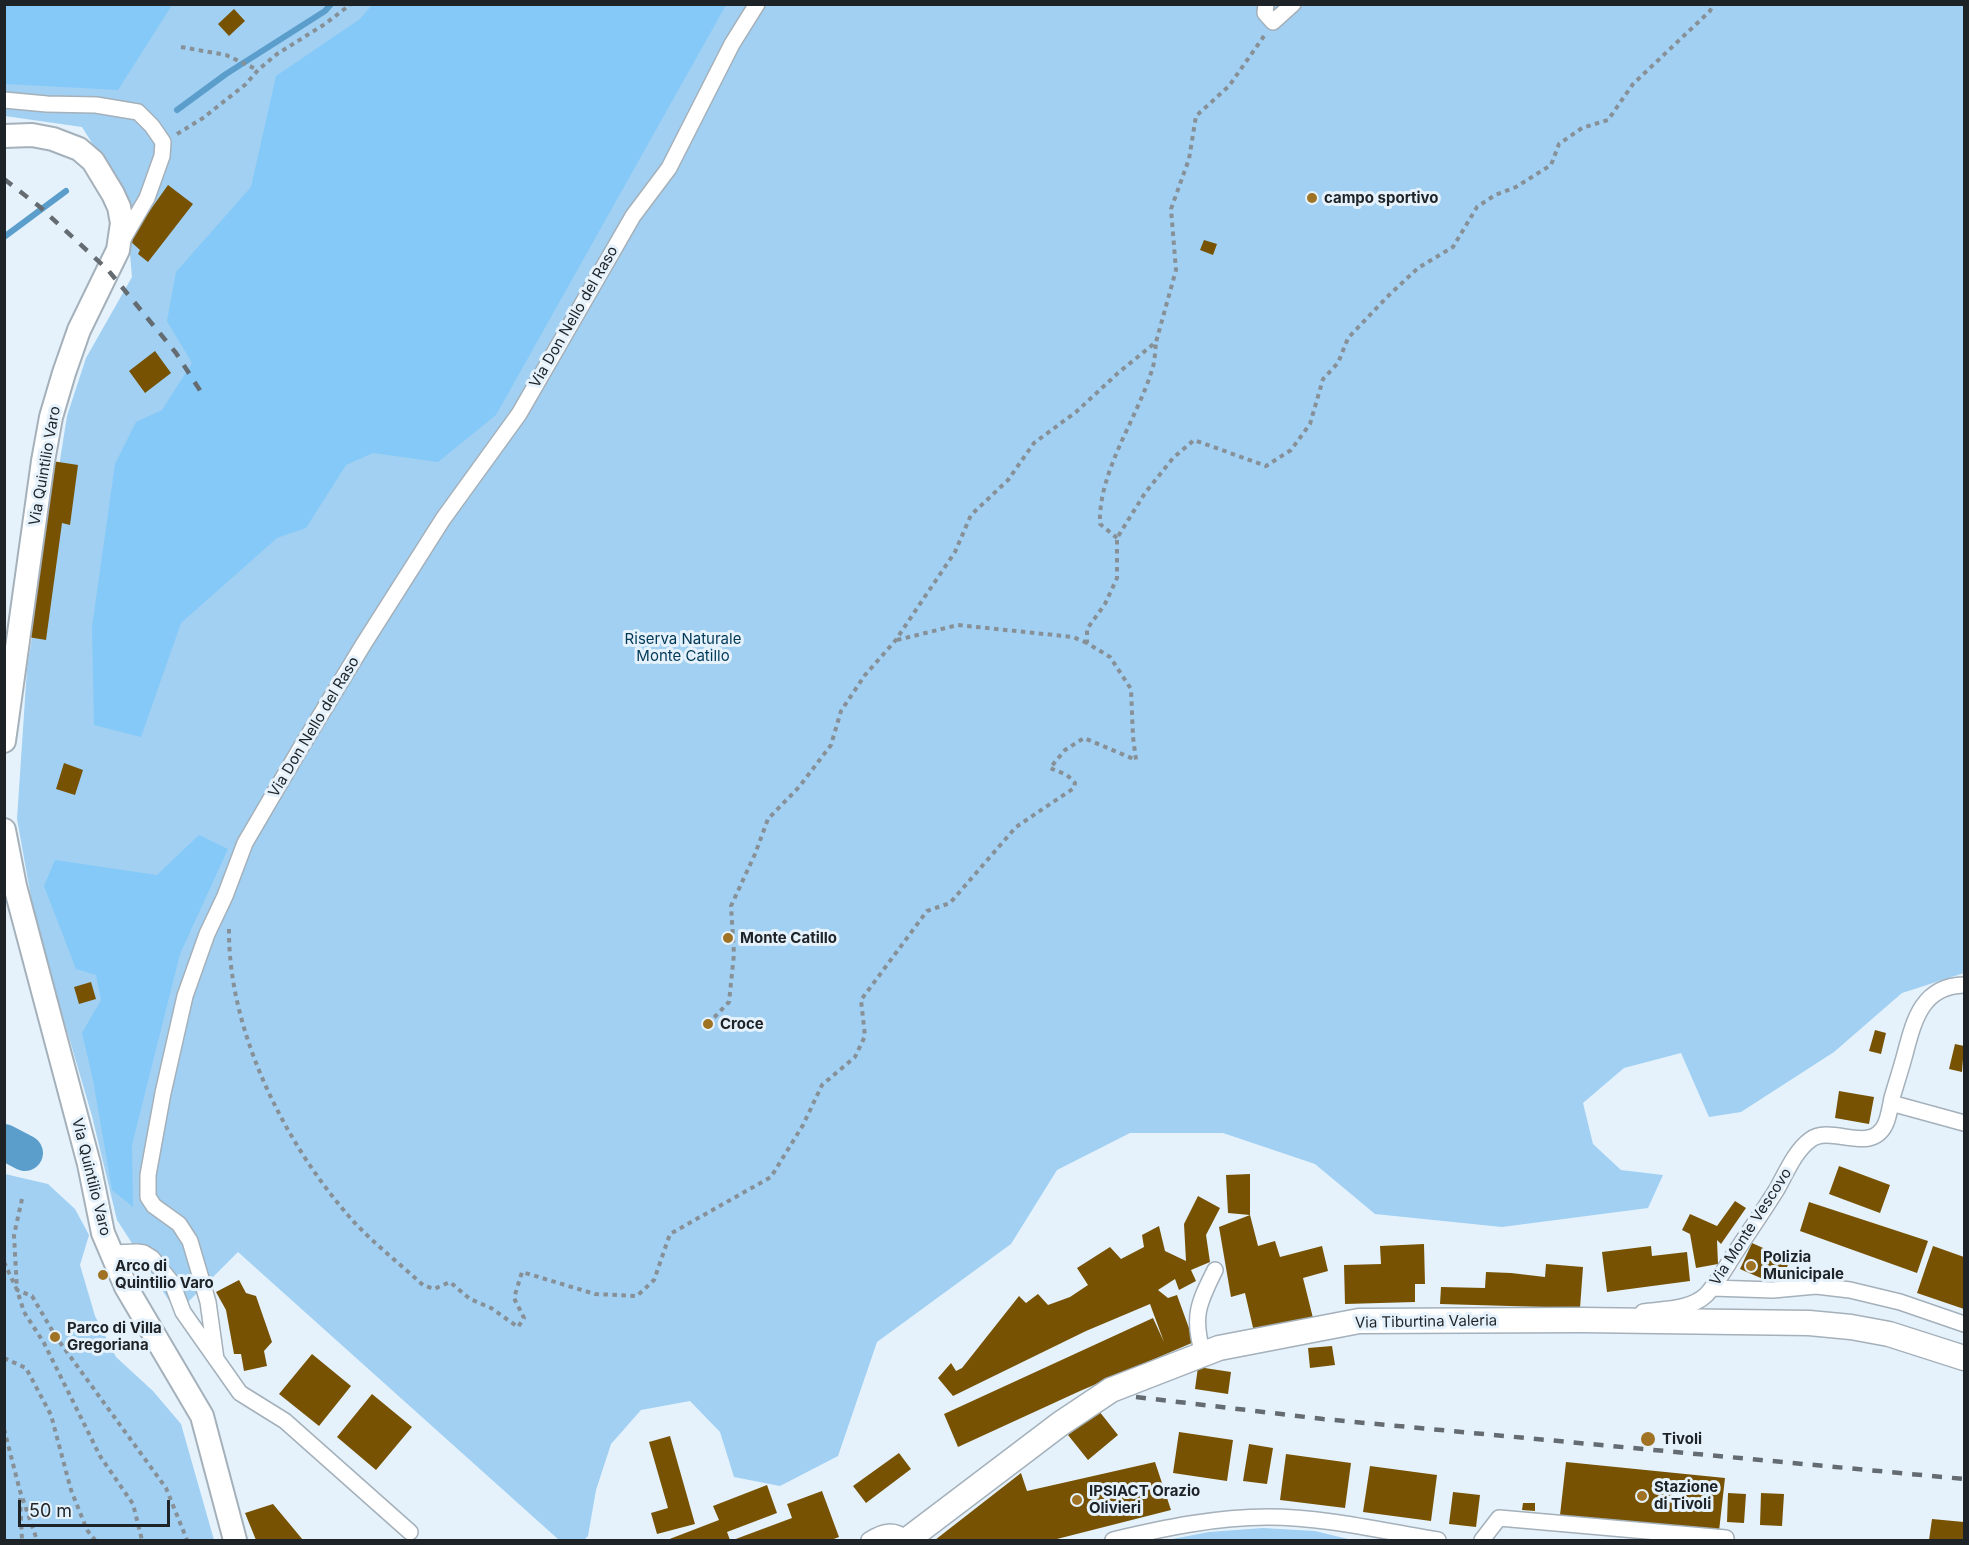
<!DOCTYPE html>
<style>
body{margin:0}
#map{position:relative;width:1969px;height:1545px;overflow:hidden;background:#e5f2fc;font-family:Inter,sans-serif}
canvas{display:block}
.frame{position:absolute;inset:0;border:6px solid #1e2327;pointer-events:none}
.scale{position:absolute;left:18px;top:1500px;width:152px;height:27px;box-sizing:border-box;border:3px solid #1e2327;border-top:0;padding-left:8px;font-size:18px;line-height:21px;white-space:nowrap;color:#1e2327;-webkit-text-stroke:4px #e5f2fc;paint-order:stroke}
</style>
<div id="map">
<canvas width="1969" height="1545"></canvas>
<div class="frame"></div>
<div class="scale">50 m</div>
</div>
<script>
const c = document.querySelector('canvas').getContext('2d');
c.lineJoin = 'round';
function fillPath(path, color) { c.fillStyle = color; c.fill(path, 'evenodd'); }
function trace(path, color, width, dash) { c.strokeStyle = color; c.lineWidth = width; c.lineCap = dash ? 'butt' : 'round'; c.setLineDash(dash || []); c.stroke(path); }
function label(font, color, halo, rows, align = 'center') {
  c.font = font + ' Inter,sans-serif'; c.lineWidth = 6; c.setLineDash([]); c.textBaseline = 'middle'; c.strokeStyle = halo; c.fillStyle = color; for (const [text, x, y, turn = 0] of rows) {
    c.save(); c.translate(x, y); c.rotate((+turn || 0) * Math.PI / 180); c.textAlign = isNaN(turn) ? turn : align; if (halo) c.strokeText(text, 0, 0); c.fillText(text, 0, 0); c.restore();
  }
}
const green = new Path2D(`
 M 5,5 L 1964,5 L 1964,973 L 1902,993 L 1834,1052 L 1741,1112 L 1709,1117 L 1681,1053 L 1624,1068 L 1583,1103 L 1593,1144 L 1621,1170 L 1663,1175 L 1648,1208 L 1502,1227 L 1375,1214 L 1315,1164 L 1223,1133 L 1130,1133 L 1057,1170 L 1011,1244 L 877,1342 L 838,1456 L 780,1486 L 734,1477 L 720,1432 L 690,1401 L 641,1410 L 611,1444 L 596,1490 L 588,1536 L 584,1540 L 559,1540 L 238,1252 L 177,1313 L 117,1220 L 92,1116 L 36,925 L 17,819 L 27,669 L 67,416 L 86,358 L 132,277 L 125,196 L 82,127 L 5,116 Z
 M 5,1174 L 48,1184 L 75,1209 L 89,1235 L 80,1265 L 95,1316 L 116,1357 L 153,1391 L 181,1424 L 214,1540 L 5,1540 Z
 M 1263,1528 L 1315,1531 L 1352,1540 L 1167,1540 L 1209,1532 Z`);
const forest = new Path2D(`
 M 4,5 L 5,4 L 172,5 L 118,90 L 5,84 Z
 M 372,5 L 726,5 L 496,415 L 438,462 L 373,453 L 346,465 L 306,528 L 277,538 L 181,623 L 141,737 L 94,725 L 92,627 L 115,464 L 136,422 L 162,410 L 192,363 L 167,321 L 176,272 L 251,187 L 276,76 L 360,19 Z
 M 199,835 L 228,849 L 180,954 L 132,1145 L 133,1207 L 112,1190 L 93,1080 L 82,1033 L 101,1000 L 96,975 L 76,969 L 44,886 L 55,860 L 157,875 Z`);
const stream = new Path2D(`
 M 177,110 L 226,74 L 325,11 L 331,4
 M 4,237 L 66,191`);
const river = new Path2D(`
 M 4,1142 L 25,1153`);
const building = new Path2D(`
 M 234,9 L 245,21 L 229,36 L 218,24 Z
 M 168,185 L 193,204 L 148,262 L 138,254 L 140,250 L 129,240 Z
 M 1204,240 L 1217,244 L 1213,255 L 1200,250 Z
 M 155,351 L 171,373 L 145,393 L 129,371 Z
 M 52,461 L 78,465 L 70,525 L 62,523 L 46,640 L 28,637 Z
 M 64,763 L 83,770 L 75,795 L 56,789 Z
 M 91,982 L 96,999 L 79,1004 L 74,987 Z
 M 1875,1030 L 1886,1033 L 1881,1054 L 1869,1051 Z
 M 1955,1044 L 1964,1046 L 1962,1072 L 1949,1069 Z
 M 1839,1091 L 1874,1097 L 1869,1124 L 1835,1118 Z
 M 1839,1166 L 1890,1185 L 1880,1213 L 1829,1194 Z
 M 1250,1174 L 1250,1215 L 1228,1213 L 1226,1175 Z
 M 1198,1196 L 1220,1208 L 1206,1235 L 1210,1262 L 1191,1270 L 1196,1281 L 1179,1290 L 1175,1279 L 1158,1290 L 1168,1298 L 1177,1295 L 1194,1342 L 1080,1391 L 958,1447 L 944,1414 L 1153,1318 L 1164,1342 L 1150,1304 L 1086,1331 L 953,1396 L 938,1378 L 951,1363 L 956,1371 L 962,1368 L 1019,1296 L 1026,1303 L 1038,1294 L 1048,1305 L 1070,1297 L 1088,1285 L 1077,1268 L 1110,1247 L 1121,1259 L 1144,1247 L 1142,1235 L 1159,1226 L 1165,1251 L 1186,1261 L 1184,1224 Z
 M 1735,1201 L 1746,1208 L 1721,1244 L 1717,1240 L 1718,1264 L 1696,1268 L 1690,1234 L 1682,1230 L 1690,1214 L 1717,1226 Z
 M 1809,1202 L 1928,1241 L 1917,1273 L 1800,1231 Z
 M 1250,1215 L 1258,1246 L 1275,1241 L 1280,1257 L 1322,1246 L 1328,1271 L 1303,1278 L 1313,1318 L 1254,1332 L 1245,1293 L 1231,1297 L 1219,1227 Z
 M 1752,1243 L 1790,1260 L 1779,1286 L 1740,1269 Z
 M 1424,1244 L 1425,1284 L 1415,1284 L 1415,1302 L 1345,1304 L 1344,1265 L 1381,1264 L 1380,1246 Z
 M 1651,1246 L 1652,1256 L 1687,1252 L 1690,1281 L 1607,1292 L 1602,1252 Z
 M 1933,1246 L 1964,1257 L 1964,1309 L 1917,1293 Z
 M 1546,1264 L 1583,1267 L 1580,1308 L 1440,1304 L 1441,1287 L 1485,1288 L 1486,1272 L 1511,1273 L 1545,1277 Z
 M 239,1280 L 246,1293 L 256,1296 L 272,1342 L 264,1351 L 267,1366 L 244,1371 L 241,1354 L 234,1354 L 226,1310 L 216,1292 Z
 M 1332,1346 L 1335,1365 L 1310,1368 L 1308,1348 Z
 M 312,1354 L 351,1386 L 319,1426 L 279,1394 Z
 M 1198,1367 L 1231,1372 L 1228,1394 L 1195,1389 Z
 M 372,1394 L 412,1427 L 376,1470 L 337,1437 Z
 M 1099,1411 L 1118,1435 L 1088,1460 L 1068,1435 Z
 M 1179,1432 L 1233,1440 L 1227,1481 L 1173,1473 Z
 M 670,1436 L 695,1524 L 657,1534 L 651,1513 L 668,1508 L 649,1442 Z
 M 1249,1444 L 1273,1448 L 1267,1484 L 1243,1481 Z
 M 899,1453 L 911,1469 L 866,1503 L 853,1486 Z
 M 1286,1454 L 1351,1463 L 1345,1508 L 1280,1500 Z
 M 1155,1462 L 1171,1510 L 1053,1540 L 935,1540 L 1021,1473 L 1027,1491 Z
 M 1566,1462 L 1725,1478 L 1719,1531 L 1560,1515 Z
 M 1370,1466 L 1437,1475 L 1431,1521 L 1363,1512 Z
 M 767,1485 L 777,1513 L 727,1532 L 730,1540 L 667,1540 L 719,1520 L 713,1506 Z
 M 822,1491 L 839,1537 L 831,1540 L 733,1540 L 792,1518 L 787,1504 Z
 M 1453,1492 L 1480,1495 L 1476,1527 L 1449,1524 Z
 M 1728,1493 L 1746,1494 L 1744,1523 L 1727,1522 Z
 M 1761,1493 L 1784,1494 L 1782,1526 L 1760,1525 Z
 M 1523,1503 L 1535,1503 L 1535,1511 L 1522,1510 Z
 M 273,1504 L 303,1540 L 256,1540 L 245,1513 Z
 M 1932,1519 L 1964,1522 L 1964,1540 L 1929,1540 Z`);
const path = new Path2D(`
 M 181,47 L 226,55 L 258,70
 M 177,134 L 203,118 L 246,84 L 258,70 L 277,54 L 325,24 L 351,4
 M 1117,538 L 1100,524 C 1098,472 1137,419 1152,370 C 1155,362 1155,351 1156,342
 M 897,640 L 958,625 L 1073,637 L 1087,643
 M 229,929 C 228,1029 283,1140 347,1214 C 369,1240 398,1262 423,1285 L 434,1289 L 450,1282 L 470,1299 L 491,1308 L 518,1327 L 524,1318 L 514,1298 L 522,1272 L 595,1294 L 637,1296 L 654,1280 L 670,1234 L 771,1177 L 803,1125 L 822,1085 L 855,1057 L 865,1036 L 861,1000 L 927,911 L 950,903 L 1016,827 L 1074,788 L 1075,783 L 1067,775 L 1050,768 L 1065,750 L 1084,738 L 1136,760 L 1133,737 L 1131,689 L 1110,657 L 1087,643 L 1087,629 L 1105,604 L 1117,578 L 1117,538 L 1145,493 L 1173,458 L 1194,440 L 1266,466 L 1291,450 L 1310,424 L 1323,379 L 1338,363 L 1348,338 L 1387,297 L 1418,268 L 1453,247 L 1477,207 L 1495,195 L 1516,187 L 1551,165 L 1559,144 L 1582,128 L 1608,120 L 1633,84 L 1710,11 L 1713,4
 M 708,1024 L 729,1002 L 734,954 L 731,906 L 755,854 L 768,819 L 799,787 L 831,745 L 841,711 L 865,675 L 895,641 L 955,552 L 971,515 L 1008,480 L 1034,443 L 1076,412 L 1118,373 L 1156,342 L 1176,270 L 1171,209 L 1189,159 L 1196,116 L 1229,86 L 1264,36
 M 22,1199 L 14,1235 L 17,1290 L 32,1296 L 56,1337 L 166,1488 L 187,1540
 M 4,1262 L 17,1290 L 24,1312 L 44,1343 L 100,1456 L 133,1504 L 142,1540
 M 4,1358 L 26,1368 L 51,1415 L 71,1490 L 87,1530 L 95,1540
 M 4,1429 L 20,1491 L 37,1540
 M 20,1498 L 22,1540`);
const street = new Path2D(`
 M 1266,4 L 1265,13 L 1273,22 L 1293,4
 M 4,100 L 47,104 L 96,105 L 138,112 L 152,126 L 163,142 L 162,156 L 147,198 L 123,239
 M 1891,1103 L 1964,1123
 M 112,1253 L 137,1252 L 144,1253 L 152,1258 L 172,1283 L 183,1312 L 240,1393 L 285,1421 L 410,1532
 M 1712,1288 L 1773,1290 L 1816,1286 L 1850,1290 L 1900,1302 L 1964,1324
 M 1643,1312 C 1664,1309 1690,1310 1706,1295 C 1718,1282 1727,1265 1737,1250 C 1750,1230 1764,1210 1777,1189 C 1786,1173 1795,1151 1810,1140 C 1831,1124 1870,1155 1885,1125 C 1889,1117 1890,1107 1892,1098 C 1896,1084 1901,1069 1905,1054 C 1914,1020 1922,986 1964,985
 M 1203,1354 C 1192,1317 1198,1304 1215,1270
 M 216,1359 L 208,1302 L 190,1241 L 179,1224 L 154,1206 L 148,1197 L 148,1175 L 163,1093 L 185,996 L 207,934 L 225,896 L 245,843 L 300,749 L 363,645 L 443,519 L 519,414 L 633,216 L 669,168 L 732,44 L 757,4
 M 869,1540 C 883,1531 894,1528 908,1540
 M 1113,1540 C 1164,1528 1216,1517 1268,1517 C 1325,1517 1382,1531 1438,1540
 M 1482,1540 L 1499,1518 L 1726,1538 L 1726,1540`);
const secondary = new Path2D(`
 M 4,136 L 32,135 L 53,139 L 79,149 L 93,161 L 113,194 L 119,207 L 122,223 L 118,250 L 79,330 L 64,373 L 51,417 L 43,461 L 4,741
 M 4,830 L 15,886 L 89,1164 L 103,1233 L 126,1287 L 202,1416 L 235,1540`);
const primary = new Path2D(`
 M 907,1540 L 1060,1424 L 1111,1390 L 1219,1348 L 1359,1321 L 1582,1320 L 1809,1323 L 1851,1327 L 1889,1334 L 1964,1358`);
const rail = new Path2D(`
 M 4,179 L 40,207 L 108,270 L 176,353 L 201,392
 M 1136,1397 L 1323,1419 L 1964,1479`);
const markers = [
 [1312,198,6,"#9f7323"],
 [728,938,6,"#9f7323"],
 [708,1024,6,"#9f7323"],
 [1751,1266,6,"#9f7323"],
 [103,1275,6,"#9f7323"],
 [55,1337,6,"#9f7323"],
 [1648,1439,8,"#9f7323"],
 [1642,1496,6,"#9f7323"],
 [1077,1500,6,"#9f7323"]
];
const poiNames = [
 ["campo sportivo",1324,198],
 ["Monte Catillo",740,938],
 ["Croce",720,1024],
 ["Polizia",1763,1257],
 ["Municipale",1763,1274],
 ["Arco di",115,1266],
 ["Quintilio Varo",115,1283],
 ["Parco di Villa",67,1328],
 ["Gregoriana",67,1345],
 ["Tivoli",1662,1439],
 ["Stazione",1654,1487],
 ["di Tivoli",1654,1504],
 ["IPSIACT Orazio",1089,1491],
 ["Olivieri",1089,1508]
];
const streetNames = [
 ["Via Don Nello del Raso",574,317,-60],
 ["Via Quintilio Varo",45,466,-80],
 ["Via Don Nello del Raso",314,727,-59],
 ["Via Quintilio Varo",91,1177,76],
 ["Via Monte Vescovo",1751,1227,-57],
 ["Via Tiburtina Valeria",1426,1322,-1]
];
const parkNames = [
 ["Riserva Naturale",683,639],
 ["Monte Catillo",683,656]
];
fillPath(green, '#a1d0f2');
fillPath(forest, '#85c9f8');
trace(stream, '#5b9ecc', 6);
trace(river, '#5b9ecc', 36);
fillPath(building, '#775203');
trace(street, '#a4b0ba', 18);
trace(secondary, '#a4b0ba', 26);
trace(primary, '#a4b0ba', 27);
trace(path, '#879097', 4, [4.5, 4.5]);
trace(street, '#fff', 15);
trace(secondary, '#fff', 22);
trace(primary, '#fff', 24);
trace(rail, '#646b71', 4.5, [10, 10]);
for (const [x, y, r, color] of markers) { const dot = new Path2D(); dot.arc(x, y, r, 0, 2 * Math.PI); c.fillStyle = color; c.fill(dot); trace(dot, '#e5f2fc', 2); }
label('bold 15px', '#1e2327', '#e5f2fc', poiNames, 'left');
label('15px', '#1e2327', '#e5f2fc', streetNames);
label('15px', '#003856', '#e5f2fc', parkNames);
</script>
